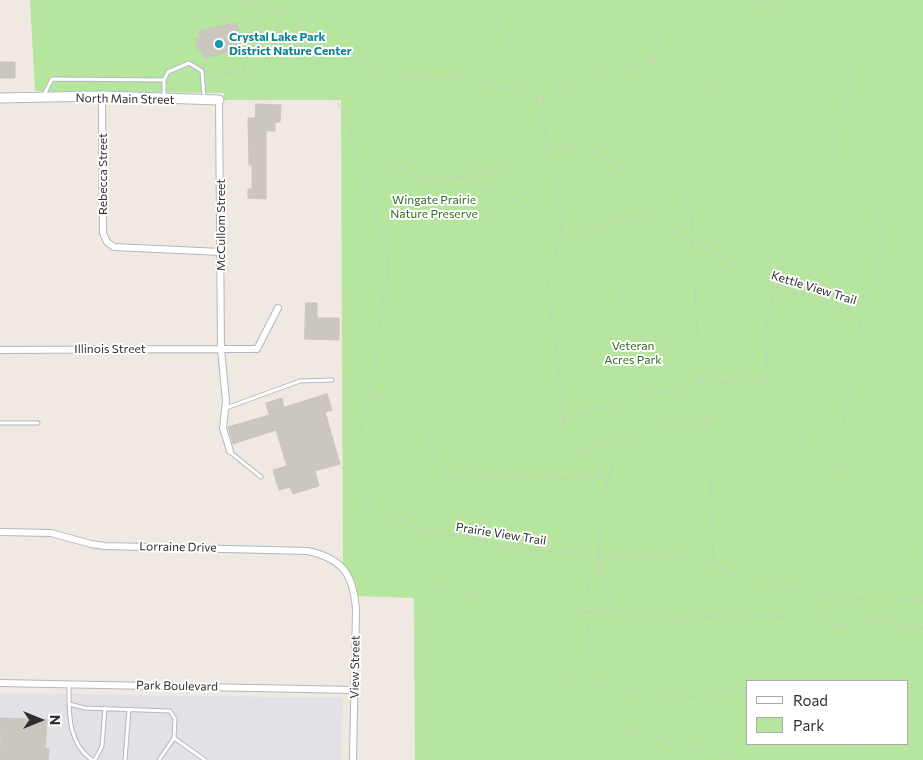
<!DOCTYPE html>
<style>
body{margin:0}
#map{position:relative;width:923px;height:760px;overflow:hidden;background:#efe9e1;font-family:Commissioner,sans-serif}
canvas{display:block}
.legend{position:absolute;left:746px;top:680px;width:162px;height:65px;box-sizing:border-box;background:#fff;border:1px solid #ababab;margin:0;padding:6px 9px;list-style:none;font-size:15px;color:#2e2e2e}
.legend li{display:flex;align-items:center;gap:10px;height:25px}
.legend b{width:25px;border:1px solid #ababab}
.north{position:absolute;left:15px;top:695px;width:50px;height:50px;-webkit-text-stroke:4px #fff;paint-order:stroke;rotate:90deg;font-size:14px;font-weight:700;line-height:20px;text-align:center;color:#2e2e2e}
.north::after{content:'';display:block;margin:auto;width:18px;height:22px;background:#2e2e2e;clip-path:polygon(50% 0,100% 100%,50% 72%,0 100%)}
</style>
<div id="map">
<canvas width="923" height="760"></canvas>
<ul class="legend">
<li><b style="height:6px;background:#fff"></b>Road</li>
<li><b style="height:14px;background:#b6e59e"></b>Park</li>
</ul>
<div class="north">N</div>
</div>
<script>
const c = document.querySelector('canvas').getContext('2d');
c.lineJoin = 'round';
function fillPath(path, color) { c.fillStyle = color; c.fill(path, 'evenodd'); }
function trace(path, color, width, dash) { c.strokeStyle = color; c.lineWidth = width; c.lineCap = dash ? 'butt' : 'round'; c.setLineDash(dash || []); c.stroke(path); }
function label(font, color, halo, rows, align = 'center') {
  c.font = font + ' Commissioner,sans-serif'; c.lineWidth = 4; c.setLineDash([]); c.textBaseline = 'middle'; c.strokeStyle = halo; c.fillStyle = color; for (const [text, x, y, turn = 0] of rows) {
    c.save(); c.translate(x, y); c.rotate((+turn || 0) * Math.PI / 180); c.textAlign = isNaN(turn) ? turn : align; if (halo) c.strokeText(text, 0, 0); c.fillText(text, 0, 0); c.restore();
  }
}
const industrial = new Path2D(`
 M 0,693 L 343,698 L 341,760 L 0,760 Z`);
const green = new Path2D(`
 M 30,0 L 923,0 L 923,760 L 415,760 L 414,598 L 354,596 L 343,568 L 341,100 L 224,100 L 224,93 L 35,91 ZM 747,681 L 907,681 L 907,744 L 747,744 Z`);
const building = new Path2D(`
 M 237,23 L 242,49 L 204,58 L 202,50 L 198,51 L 195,39 L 200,38 L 199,31 Z
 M 0,62 L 15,62 L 15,78 L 0,78 Z
 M 256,104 L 281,105 L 280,122 L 275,122 L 275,131 L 266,131 L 266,199 L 248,198 L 248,189 L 252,189 L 252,165 L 249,165 L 248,118 L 255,118 Z
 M 306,303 L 317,303 L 317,318 L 339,318 L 339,340 L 305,339 Z
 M 327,394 L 332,410 L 325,412 L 340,464 L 315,471 L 319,486 L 293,494 L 290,487 L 279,490 L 273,470 L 287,466 L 276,430 L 233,444 L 228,427 L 269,415 L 266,403 L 282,398 L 284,407 Z
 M 1,718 L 47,720 L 45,749 L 49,749 L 48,760 L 0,760 Z`);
const path = new Path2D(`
 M 230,0 L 233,4 L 265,5 L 286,15 L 305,30 L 309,42 L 405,76 L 470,78 L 545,100
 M 485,0 L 486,6 L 513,52 L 545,100
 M 746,0 L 793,17 L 845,61 L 851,73 L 851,94 L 834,128 L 833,151
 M 653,61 L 662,37 L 675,29 L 682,0
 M 654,62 L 685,77 L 725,88 L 792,122 L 848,165 L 869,192 L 874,217 L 883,233 L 878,274 L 872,293 L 857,313
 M 209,76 L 256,69 L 276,52 L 309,42 L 350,128 L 353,153 L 384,233 L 389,270 L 382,304 L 375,368 L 361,426 L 363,461 L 360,486 L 369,508 L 422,530 L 528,550 L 598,555 L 675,556 L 713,565 L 766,584 L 842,598 L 923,601
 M 225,94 L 242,75 L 266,0
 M 361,172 L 382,164 L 395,166 L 422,178 L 461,177 L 475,173 L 520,168 L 546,151 L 553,148 L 565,147 L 599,154 L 643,182 L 684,200 L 692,218 L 699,379 L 709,393 L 713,564
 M 461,177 L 506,194 L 561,231 L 592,257 L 613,278 L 650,352 L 687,384
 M 561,231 L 649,218 L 775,287 L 857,313
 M 858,313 L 861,335 L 857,381 L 845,411 L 840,443 L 846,471 L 871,492 L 892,517 L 923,548
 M 767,381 L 766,328 L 775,288
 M 370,393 L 419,411 L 424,419 L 424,432 L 443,474
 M 709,417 L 659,427 L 618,443 L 602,505 L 598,567 L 589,583 L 585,613 L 592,654 L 592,681 L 596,692 L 620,724 L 631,733 L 746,760
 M 579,451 L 567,438 L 564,428 L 559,365 L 547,291 L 561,231 L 559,192 L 546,151 L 542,103 L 563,87 L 596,76 L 653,62
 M 512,480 L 604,478
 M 607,485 L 593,463 L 579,451 L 618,443
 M 399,544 C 434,522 438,515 443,475 L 488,475 L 511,479 L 522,464 L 563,418 L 688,385 C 705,376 712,384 729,383 C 742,382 754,377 767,382 C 795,392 792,424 809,444 C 819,455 833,465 846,471
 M 529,551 L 557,584 L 577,611 C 590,614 605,610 620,611 L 611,602 L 599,558
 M 385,554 L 409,579 L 455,593 L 493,599 L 550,662 L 564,673 L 578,679 L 656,699 L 695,697 L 716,690 L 747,692
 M 620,611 L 664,621 L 740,614 L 769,618 L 800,615 L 839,626 L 874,621 L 923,628
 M 730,614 L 731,573
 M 846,744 L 873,760`);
const service = new Path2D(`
 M 164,80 L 164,97
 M 44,95 L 52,79 L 164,80 L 168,72 L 189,63 L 202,71 L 204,97
 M 226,408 L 300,381 L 332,380
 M 0,423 L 38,423
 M 230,452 L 261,477
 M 69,685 C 69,712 67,742 92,760
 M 69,704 L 85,708 L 170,711 L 175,719 L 174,738
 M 95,760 L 102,746 L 105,708
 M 125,760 L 129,709
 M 159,760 L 174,738 L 205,760`);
const minor = new Path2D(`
 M 102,96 L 103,233 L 107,242 L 114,247 L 221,252
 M 0,350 L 221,349 L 219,100
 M 230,451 L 223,428 L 226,401 L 221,349 L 257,349 L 278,308
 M 0,532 L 51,533 L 91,544 L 105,546 L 308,551 C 343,559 353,574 356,609 L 353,760
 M 0,683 L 354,690`);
const tertiary = new Path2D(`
 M 0,98 L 102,96 L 219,100`);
const markers = [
 [219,44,5,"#0f9aa8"]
];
const cultureNames = [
 ["Crystal Lake Park",229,37],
 ["District Nature Center",229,51]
];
const streetNames = [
 ["North Main Street",125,99,1],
 ["Rebecca Street",103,174,-90],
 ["McCullom Street",221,225,-90],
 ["Kettle View Trail",814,288,17],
 ["Illinois Street",110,349],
 ["Prairie View Trail",501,534,9],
 ["Lorraine Drive",178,547,1],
 ["View Street",355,667,-89],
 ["Park Boulevard",177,686,1]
];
const parkNames = [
 ["Wingate Prairie",434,200],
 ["Nature Preserve",434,214],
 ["Veteran",633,346],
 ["Acres Park",633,360]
];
fillPath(industrial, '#e3e1e8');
fillPath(green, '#b6e59e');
fillPath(building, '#cbc7bf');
trace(building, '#cbc5ba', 1);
trace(service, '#b4b7c1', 5);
trace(minor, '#b4b7c1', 8);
trace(tertiary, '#b4b7c1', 11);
trace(path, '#c9c9c9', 1, [4, 2.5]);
trace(service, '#fff', 3);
trace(minor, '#fff', 6);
trace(tertiary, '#fff', 9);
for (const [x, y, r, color] of markers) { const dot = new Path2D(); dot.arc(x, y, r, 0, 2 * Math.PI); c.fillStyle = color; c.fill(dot); trace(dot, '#fff', 2); }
label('bold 12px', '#0d838f', '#fff', cultureNames, 'left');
label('12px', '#2e2e2e', '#fff', streetNames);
label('12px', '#2c6e1b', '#fff', parkNames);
</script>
